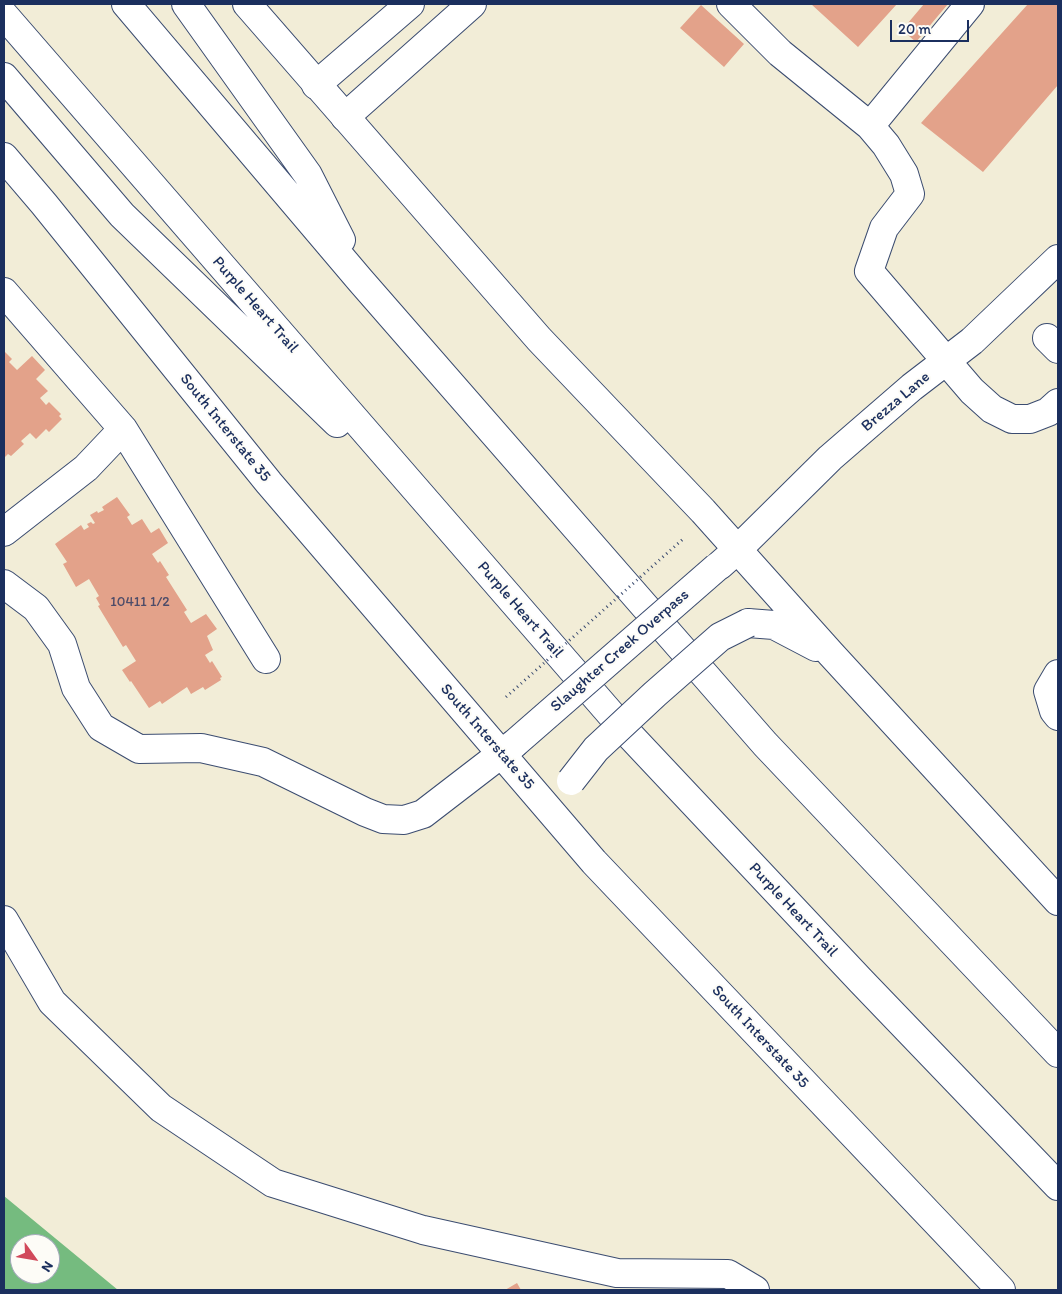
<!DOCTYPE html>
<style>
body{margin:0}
#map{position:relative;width:1062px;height:1294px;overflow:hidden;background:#f2edd7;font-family:Itim,sans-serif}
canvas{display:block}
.frame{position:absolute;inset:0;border:5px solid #1b2f5e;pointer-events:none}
.north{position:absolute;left:10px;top:1234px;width:50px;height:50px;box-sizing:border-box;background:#fdfcf7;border:1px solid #a3aaba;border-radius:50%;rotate:122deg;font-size:14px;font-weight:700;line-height:20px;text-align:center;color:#1b2f5e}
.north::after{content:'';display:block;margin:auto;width:18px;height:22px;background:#d1495b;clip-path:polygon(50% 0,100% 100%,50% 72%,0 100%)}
.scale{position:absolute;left:890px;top:20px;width:79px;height:22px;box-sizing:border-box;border:2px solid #1b2f5e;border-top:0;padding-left:6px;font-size:15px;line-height:18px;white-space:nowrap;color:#1b2f5e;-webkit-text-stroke:4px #fdfcf7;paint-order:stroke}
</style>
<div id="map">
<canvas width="1062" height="1294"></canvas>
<div class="frame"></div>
<div class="north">N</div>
<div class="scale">20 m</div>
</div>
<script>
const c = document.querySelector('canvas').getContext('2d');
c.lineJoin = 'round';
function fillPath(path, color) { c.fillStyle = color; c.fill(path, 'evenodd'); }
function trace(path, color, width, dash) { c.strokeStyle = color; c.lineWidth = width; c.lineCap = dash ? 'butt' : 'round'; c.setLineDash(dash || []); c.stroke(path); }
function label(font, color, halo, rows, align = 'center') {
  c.font = font + ' Itim,sans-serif'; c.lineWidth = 4; c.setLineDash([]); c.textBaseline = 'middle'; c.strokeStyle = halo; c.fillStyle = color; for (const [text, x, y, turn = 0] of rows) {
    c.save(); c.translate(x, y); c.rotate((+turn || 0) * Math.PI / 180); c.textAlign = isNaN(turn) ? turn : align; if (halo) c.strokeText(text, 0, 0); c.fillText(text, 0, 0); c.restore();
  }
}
const forest = new Path2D(`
 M 4,1196 L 118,1290 L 4,1290 ZM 20,1244 L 50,1244 L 50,1274 L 20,1274 Z`);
const building = new Path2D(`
 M 811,4 L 897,4 L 858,47 Z
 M 924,4 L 948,4 L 916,42 L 902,30 Z
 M 1028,4 L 1058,4 L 1058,85 L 983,172 L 921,123 Z
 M 701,5 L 744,44 L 724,67 L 680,28 Z
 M 4,351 L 12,359 L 9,362 L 17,370 L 32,356 L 45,370 L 36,379 L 48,391 L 40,398 L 46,405 L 49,402 L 61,414 L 59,416 L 62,419 L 49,432 L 46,429 L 36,439 L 30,433 L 21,441 L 24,444 L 11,456 L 8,454 L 4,458 Z
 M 117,497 L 130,515 L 127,517 L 132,525 L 142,519 L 151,533 L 159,528 L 168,543 L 152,554 L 158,563 L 160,561 L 169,575 L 166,577 L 187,610 L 184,612 L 191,623 L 206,614 L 217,629 L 207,636 L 213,650 L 205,655 L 210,663 L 212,661 L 222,677 L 220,678 L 221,680 L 205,690 L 203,687 L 191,694 L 187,687 L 162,704 L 160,701 L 149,708 L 131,681 L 130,682 L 122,670 L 136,661 L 126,645 L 123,647 L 98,606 L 100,605 L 96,598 L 99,596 L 89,579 L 76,587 L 63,564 L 67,562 L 55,544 L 81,525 L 84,530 L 89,527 L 87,524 L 91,522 L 93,524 L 95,523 L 90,515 L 97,511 L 98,513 L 104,510 L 102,507 Z
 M 517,1283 L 521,1290 L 505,1290 Z`);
const minor = new Path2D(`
 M 731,4 L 780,53 L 870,126 L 970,4
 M 316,85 L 410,4
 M 345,117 L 472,4
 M 870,126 L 886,145 L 904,174 L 910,194 L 884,228 L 869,271 L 972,391 L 992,409 L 1012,419 L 1030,419 L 1048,412 L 1058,403
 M 4,292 L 123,429 L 266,659
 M 1047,338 L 1058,349
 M 4,532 L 86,468 L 123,429
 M 720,565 L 738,549 L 830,458 L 912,387 L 972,341 L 1058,259
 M 4,584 L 36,608 L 62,644 L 76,688 L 101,727 L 139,749 L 201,748 L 263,762 L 365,812 L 383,819 L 404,820 L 423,814 L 514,744
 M 1058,674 L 1048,691 L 1054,711 L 1058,716
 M 4,920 L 52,1002 L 161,1108 L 273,1183 L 423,1230 L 617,1273 L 728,1274 L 755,1290`);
const major = new Path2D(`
 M 247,4 L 539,339 L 703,511 L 831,654 L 1058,901
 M 4,157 L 44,204 L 269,483 L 594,862 L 1001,1290
 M 748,623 L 774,625 L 816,647`);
const highway = new Path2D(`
 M 126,4 L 360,280 L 765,744 L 1058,1053
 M 186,4 L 308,175 L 341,240
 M 4,15 L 622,727 L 861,981 L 1058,1186
 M 4,77 L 122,215 L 337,423`);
const pathBridge = new Path2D(`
 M 506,697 L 683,539`);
const minorBridge = new Path2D(`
 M 514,744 L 717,567`);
const majorBridge = new Path2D(`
 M 571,781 L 596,749 L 655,694 L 720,637 L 748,623`);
const numberNames = [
 ["10411 1/2",140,602]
];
const streetNames = [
 ["Purple Heart Trail",255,305,49],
 ["Brezza Lane",896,402,-40],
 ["South Interstate 35",225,428,51],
 ["Purple Heart Trail",520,610,49],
 ["Slaughter Creek Overpass",620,651,-41],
 ["South Interstate 35",487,737,49],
 ["Purple Heart Trail",793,910,47],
 ["South Interstate 35",760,1037,47]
];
fillPath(forest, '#75bb7f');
fillPath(building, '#e3a28a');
trace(minor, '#3b4c70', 30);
trace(major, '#3b4c70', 30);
trace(highway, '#3b4c70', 30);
trace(minor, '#fff', 28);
trace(major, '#fff', 28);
trace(highway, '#fff', 28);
trace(minorBridge, '#3b4c70', 30, []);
trace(majorBridge, '#3b4c70', 30, []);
trace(pathBridge, '#3b4c70', 3, [1, 4]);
trace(minorBridge, '#fff', 28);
trace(majorBridge, '#fff', 28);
label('14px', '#4d4c69', null, numberNames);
label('16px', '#1b2f5e', '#fdfcf7', streetNames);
</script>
